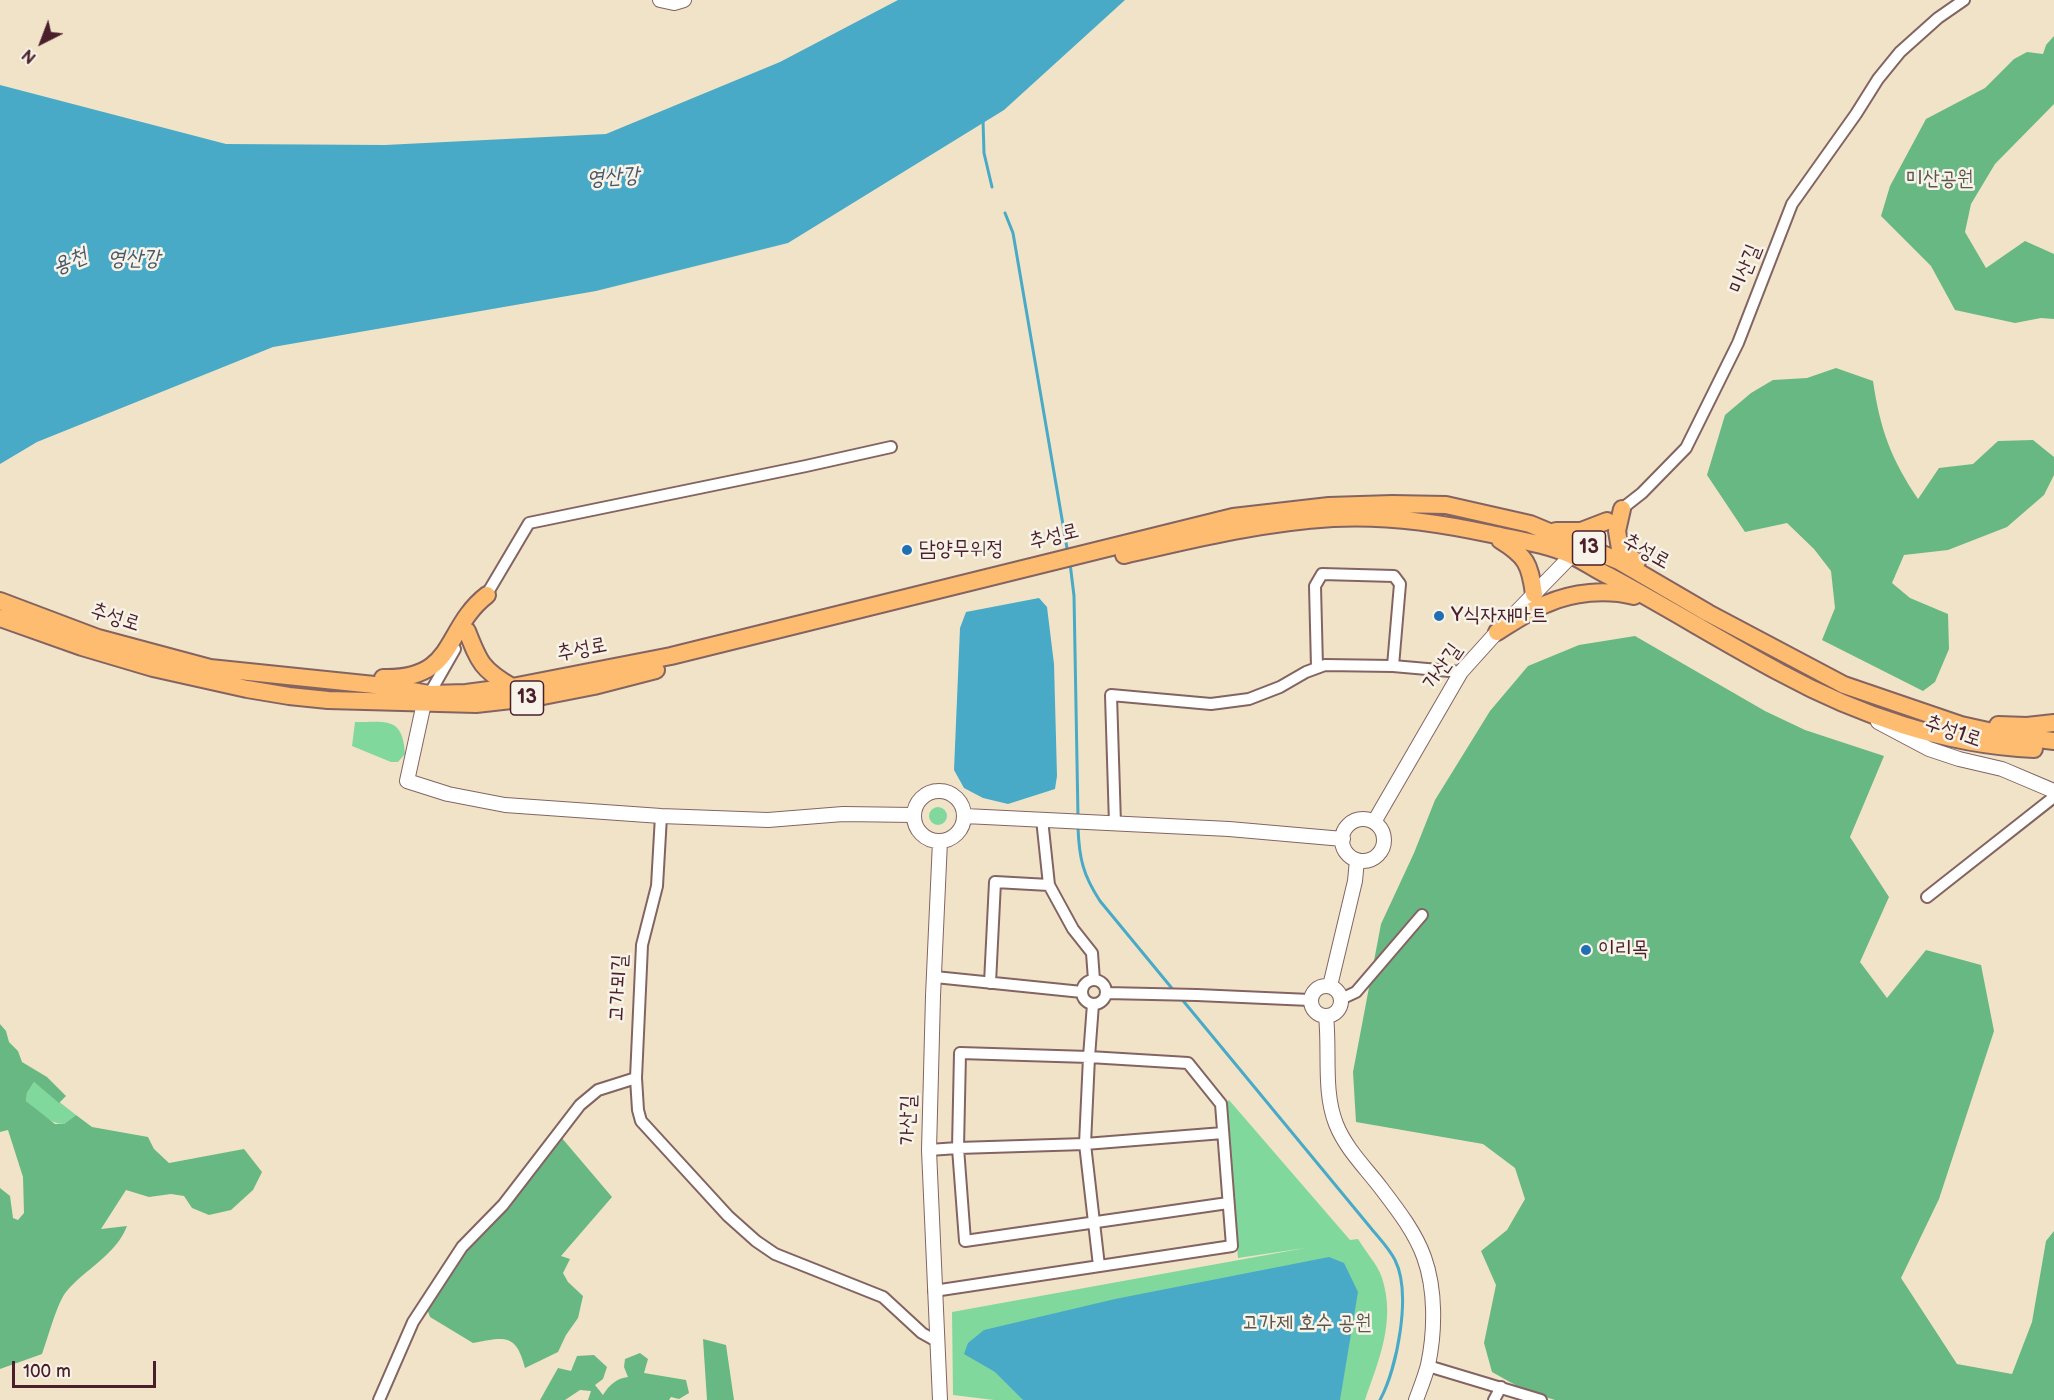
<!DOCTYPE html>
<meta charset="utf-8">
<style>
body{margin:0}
#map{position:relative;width:2054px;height:1400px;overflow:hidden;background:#f1e3c7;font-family:"Balsamiq Sans",sans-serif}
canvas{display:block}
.north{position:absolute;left:12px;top:12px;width:60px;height:60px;-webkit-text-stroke:4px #f7f3e8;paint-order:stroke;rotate:222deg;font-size:16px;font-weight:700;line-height:24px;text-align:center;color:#4a1f2b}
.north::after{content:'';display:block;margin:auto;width:21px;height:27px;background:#4a1f2b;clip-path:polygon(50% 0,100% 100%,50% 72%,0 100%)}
.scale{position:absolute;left:12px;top:1361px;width:144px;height:27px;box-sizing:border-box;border:3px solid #4a1f2b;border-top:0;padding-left:8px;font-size:18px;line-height:21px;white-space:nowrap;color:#4a1f2b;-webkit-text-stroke:4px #f7f3e8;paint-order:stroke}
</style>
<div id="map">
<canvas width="2054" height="1400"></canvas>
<div class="north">N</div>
<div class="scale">100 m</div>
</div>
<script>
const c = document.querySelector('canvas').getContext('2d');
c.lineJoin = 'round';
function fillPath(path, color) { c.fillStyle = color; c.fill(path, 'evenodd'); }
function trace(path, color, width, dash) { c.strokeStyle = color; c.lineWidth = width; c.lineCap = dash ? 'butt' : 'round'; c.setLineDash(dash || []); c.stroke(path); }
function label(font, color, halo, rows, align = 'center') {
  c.font = font + ' "Balsamiq Sans","Poor Story",sans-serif'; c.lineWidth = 5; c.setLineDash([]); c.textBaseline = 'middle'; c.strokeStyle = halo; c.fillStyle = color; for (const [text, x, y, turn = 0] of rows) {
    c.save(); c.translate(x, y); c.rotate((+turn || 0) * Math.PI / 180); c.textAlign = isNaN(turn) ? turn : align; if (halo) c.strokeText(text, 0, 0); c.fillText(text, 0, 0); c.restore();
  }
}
const green = new Path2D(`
 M 355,722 C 386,722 403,716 405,754 L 398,762 L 391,762 L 352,746 Z
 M929 816a9 9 0 1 1 18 0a9 9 0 1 1-18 0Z
 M 34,1082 L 76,1115 L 64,1124 C 49,1124 38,1111 26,1101 L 27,1093 Z
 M 1229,1100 L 1350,1240 L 1358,1239 C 1365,1251 1378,1265 1382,1278 C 1396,1321 1379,1359 1365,1400 L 994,1400 L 953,1395 L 952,1312 L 1305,1248 L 1238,1258 L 1225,1104 Z`);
const forest = new Path2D(`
 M 2054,36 L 2054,104 L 1995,164 L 1971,204 L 1965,232 L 1986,268 L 2025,241 L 2054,254 L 2054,319 L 2041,318 L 2015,323 L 1955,310 L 1931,266 L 1881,216 L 1890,186 L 1926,119 L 1985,88 L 2014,59 L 2027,52 L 2043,54 L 2046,45 Z
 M 1836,368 L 1873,381 C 1880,429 1891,459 1918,499 L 1939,468 L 1973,464 L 1998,441 L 2033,440 L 2054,457 L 2054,475 L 2044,495 L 2007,527 L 1948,550 L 1904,555 L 1892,583 L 1910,598 L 1948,614 L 1949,649 L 1935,682 L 1923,691 L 1822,640 L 1835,608 L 1831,571 L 1814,549 L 1787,523 L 1745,532 L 1707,475 L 1725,415 L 1751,393 L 1773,380 L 1807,378 Z
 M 1635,636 L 1765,711 L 1805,730 L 1884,756 L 1850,837 L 1889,897 L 1860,962 L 1887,998 L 1926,950 L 1981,965 L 1994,1031 L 1939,1199 L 1901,1278 L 1957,1364 L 2012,1374 L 2032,1322 L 2046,1241 L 2054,1231 L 2054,1400 L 1555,1400 L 1526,1391 L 1492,1372 L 1484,1343 L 1496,1285 L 1481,1251 L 1507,1230 L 1525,1199 L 1515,1168 L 1483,1144 L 1356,1122 L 1353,1072 L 1381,924 L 1414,853 L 1435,800 L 1490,711 L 1528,666 L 1579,645 Z
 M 0,1024 L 6,1031 L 9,1042 L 18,1051 L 22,1062 L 47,1077 L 66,1096 L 59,1103 L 34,1082 L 27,1093 L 26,1101 L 55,1124 L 64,1124 L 76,1115 L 92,1127 L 148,1137 L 154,1149 L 169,1163 L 244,1149 L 262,1172 L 253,1190 L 231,1210 L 209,1215 L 192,1208 L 184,1196 L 171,1194 L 149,1197 L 126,1190 L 101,1229 L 127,1226 C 116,1255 85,1269 66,1292 C 57,1303 48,1338 42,1354 L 0,1369 L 0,1188 L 10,1196 L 13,1218 L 18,1220 L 24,1213 L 23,1177 L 8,1130 L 0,1132 Z
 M 561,1137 L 612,1197 L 561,1256 L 570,1259 L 563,1273 L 568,1282 L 583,1296 L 578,1318 L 566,1335 L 558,1352 L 525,1368 C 516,1333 505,1337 473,1343 L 430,1317 L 427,1309 L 468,1249 L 505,1211 Z
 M 703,1339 L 726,1345 L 734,1400 L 707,1400 Z
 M 640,1353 L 648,1359 L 644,1373 L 686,1380 L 689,1393 L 679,1399 L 671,1397 L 669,1400 L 588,1400 L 591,1391 L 580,1390 L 565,1400 L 540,1400 L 558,1368 L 571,1371 L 577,1356 L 594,1355 L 607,1367 L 603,1379 L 595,1385 L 603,1395 C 609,1385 617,1378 628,1377 L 624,1367 L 625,1359 Z`);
const water = new Path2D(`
 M 898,0 L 1125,0 L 1004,110 L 788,243 L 596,291 L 273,347 L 37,442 L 0,464 L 0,85 L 226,144 L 385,145 L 606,134 L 780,62 Z
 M 1039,598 L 1047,607 L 1054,664 L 1057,776 L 1055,789 L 1008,804 L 983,798 L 964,788 L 954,770 L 960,628 L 966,612 Z
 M 1329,1257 L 1344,1263 L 1358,1292 L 1340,1400 L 1023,1400 L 995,1372 L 964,1354 L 968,1343 L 984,1330 L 1115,1299 Z`);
const stream = new Path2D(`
 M 983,120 L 984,153 L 992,187
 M 1005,213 L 1013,233 L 1068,554
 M 1070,563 L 1074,596 L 1078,817
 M 1078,827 C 1079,858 1083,875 1100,901 L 1175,992
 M 1180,997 L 1370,1227 C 1378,1237 1389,1248 1395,1260 C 1412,1294 1397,1368 1380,1400`);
const minor = new Path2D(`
 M 1619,511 L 1642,493 L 1686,448 L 1738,343 L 1792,204 L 1856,114 L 1878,79 L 1900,52 L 1938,18 L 1964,0
 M 484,599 L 529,523 L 806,466 L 891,447
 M 1317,667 L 1315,586 L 1322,574 L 1394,576 L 1400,584 L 1393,666
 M 427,698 L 455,649
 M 1042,819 L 1049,885 L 1073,929 L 1092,953 L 1094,980
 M 1115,824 L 1111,695 L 1211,704 L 1249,699 L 1280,687 L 1306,672 L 1325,665 L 1393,666 L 1461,672
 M 1927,897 L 2054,797
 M 935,977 L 1082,992
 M1082 992a12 12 0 1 1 24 0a12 12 0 1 1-24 0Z
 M 990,983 L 995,882 L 1049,885
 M 1106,993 L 1197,995 L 1310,1000
 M 1341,999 L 1356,992 L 1422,915
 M 636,1078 L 638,1110 L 641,1121 L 728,1216 L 756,1241 L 775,1254 L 883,1297 L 922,1333 L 938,1342
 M 929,1150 L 958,1148 L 965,1241 L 1228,1203
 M 1099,1266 L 1085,1144 L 1089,1057 L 960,1053 L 958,1148 L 1085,1144 L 1223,1133
 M 934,1291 L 1232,1246 L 1221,1104 L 1188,1063 L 1089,1057 L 1093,1004
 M 1428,1366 L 1541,1400
 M 379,1400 L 413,1322 L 462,1247 L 503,1205 L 580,1105 L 598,1090 L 636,1078 L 642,945 L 657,886 L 661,816
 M 1494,1400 L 1501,1387`);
const tertiary = new Path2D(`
 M 660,0 L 674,3 L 684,0
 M 424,703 L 407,781 L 448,794 L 505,805 L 661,816 L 768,820 L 843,814 L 914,815
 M 1878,722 L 1929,749 L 1959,759 L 2002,769 L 2054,791
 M914 816a25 25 0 1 1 50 0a25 25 0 1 1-50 0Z
 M 965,816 L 1229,829 L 1343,839
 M1342 840a21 21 0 1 1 42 0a21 21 0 1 1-42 0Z
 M 1374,822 L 1461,672 L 1497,632 L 1572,555
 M1311 1001a15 15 0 1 1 30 0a15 15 0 1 1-30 0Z
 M 1330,986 L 1355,881 L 1357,860
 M 1326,1016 C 1330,1052 1323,1091 1336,1124 C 1346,1149 1365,1167 1381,1188 C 1397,1209 1415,1232 1424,1257 C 1436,1290 1435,1332 1428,1365 C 1425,1377 1420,1389 1416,1400
 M 940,1400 L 929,1150 L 933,996 L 940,841`);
const primary = new Path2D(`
 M 1622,509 L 1617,531 L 1620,549 L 1637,562
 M 1556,531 L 1581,531 L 1607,521
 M 1500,540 C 1526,556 1530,564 1534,594
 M 1124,555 C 1193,539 1263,522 1333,518 C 1386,515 1441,523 1491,534 C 1518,540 1546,544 1571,555 C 1584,561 1596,570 1609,576 C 1667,607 1723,642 1781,673 C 1858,715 1946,745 2034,749
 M 0,601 L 98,638 L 210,668 L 384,686 L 429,694 L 466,693 L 512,687 L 671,656 L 1233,517 L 1329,506 L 1392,504 L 1446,505 L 1530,524 L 1619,561 L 1708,613 L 1844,685 L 1961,725 L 2006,735 L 2054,741
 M 0,618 L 82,647 L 153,668 L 247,689 L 289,696 L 328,700 L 476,704 L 538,697 L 594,686 L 656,670
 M 467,631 C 479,662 482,670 512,687
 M 1497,632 C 1513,622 1529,611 1546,604 C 1573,592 1606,589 1634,596
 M 383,678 C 457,680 443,629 487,595
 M 1998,725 L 2027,726 L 2054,723`);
const markers = [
 [907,550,6,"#1f6fb2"],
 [1439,616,6,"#1f6fb2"],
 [1586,950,6,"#1f6fb2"]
];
const shields = [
 [1589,548,33],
 [527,698,33]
];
const shieldNames = [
 ["13",1589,548],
 ["13",527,698]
];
const parkNames = [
 ["미산공원",1940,180],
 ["고가제 호수 공원",1307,1324]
];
const streetNames = [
 ["미산길",1746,269,-68],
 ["추성로",1054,537,-14],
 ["추성로",1646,552,29],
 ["추성로",115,618,18],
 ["추성로",582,650,-11],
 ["가산길",1443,667,-55],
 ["추성1로",1953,732,19],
 ["고가뫼길",619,988,-87],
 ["가산길",909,1120,-89]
];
const poiNames = [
 ["담양무위정",919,550],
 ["Y식자재마트",1451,616],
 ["이리목",1598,950]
];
const waterNames = [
 ["영산강",613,178,-4],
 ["영산강",134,259],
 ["용천",70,262,-22]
];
fillPath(green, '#81d89d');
fillPath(forest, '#68b884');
fillPath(water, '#48aac7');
trace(stream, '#48aac7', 3);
trace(minor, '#846462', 14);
trace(tertiary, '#846462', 16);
trace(primary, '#846462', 20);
trace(minor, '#fff', 10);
trace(tertiary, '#fff', 14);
trace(primary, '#febc70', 16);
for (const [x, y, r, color] of markers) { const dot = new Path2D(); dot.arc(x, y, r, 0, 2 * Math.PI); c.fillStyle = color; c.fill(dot); trace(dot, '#f7f3e8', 2); }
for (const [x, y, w] of shields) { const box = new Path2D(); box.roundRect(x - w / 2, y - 17, w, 34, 4.5); c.fillStyle = '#f7f3e8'; c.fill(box); trace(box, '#4a1f2b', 1.5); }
label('bold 20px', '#4a1f2b', null, shieldNames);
label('21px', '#5a564d', '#f7f3e8', parkNames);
label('21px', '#4a1f2b', '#f7f3e8', streetNames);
label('21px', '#4a1f2b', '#f7f3e8', poiNames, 'left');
label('italic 22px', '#495769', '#f7f3e8', waterNames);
</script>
